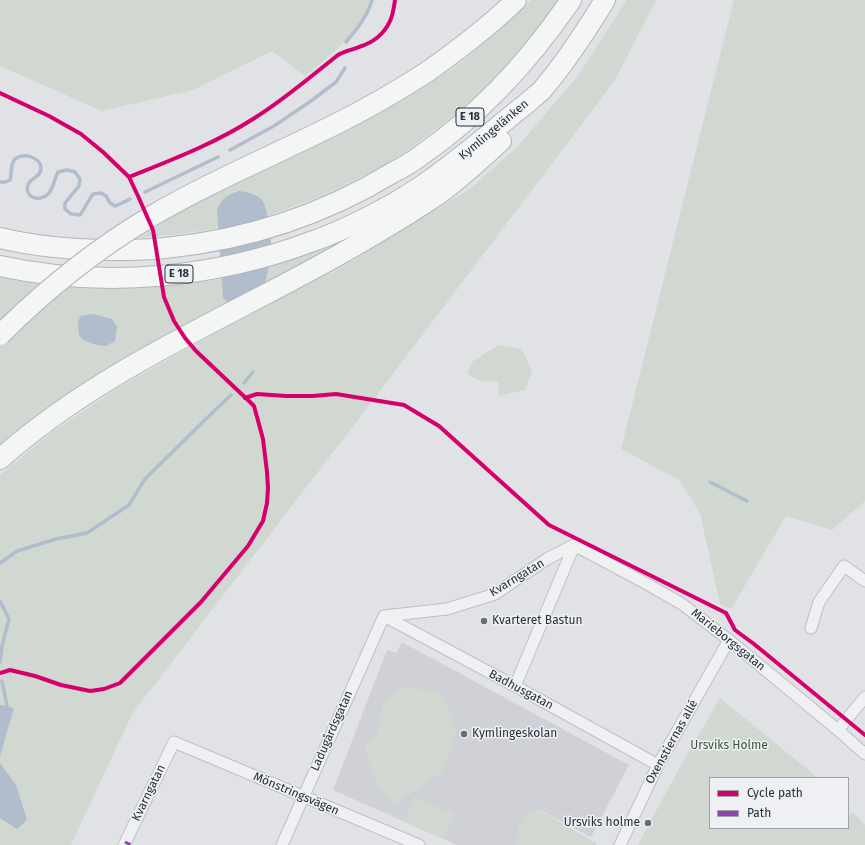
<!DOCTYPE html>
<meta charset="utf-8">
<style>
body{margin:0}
#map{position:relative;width:865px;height:845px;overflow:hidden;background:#e0e2e5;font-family:"Fira Sans",sans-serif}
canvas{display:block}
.legend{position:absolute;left:709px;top:777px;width:140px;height:52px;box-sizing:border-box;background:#eef0f4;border:1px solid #9fa2aa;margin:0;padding:5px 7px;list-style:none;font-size:12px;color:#292e3b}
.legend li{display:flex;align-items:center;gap:8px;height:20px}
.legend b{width:20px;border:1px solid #9fa2aa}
</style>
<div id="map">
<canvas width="865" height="845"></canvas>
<ul class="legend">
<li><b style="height:5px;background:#d6006c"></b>Cycle path</li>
<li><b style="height:5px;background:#8e44ad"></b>Path</li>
</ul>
</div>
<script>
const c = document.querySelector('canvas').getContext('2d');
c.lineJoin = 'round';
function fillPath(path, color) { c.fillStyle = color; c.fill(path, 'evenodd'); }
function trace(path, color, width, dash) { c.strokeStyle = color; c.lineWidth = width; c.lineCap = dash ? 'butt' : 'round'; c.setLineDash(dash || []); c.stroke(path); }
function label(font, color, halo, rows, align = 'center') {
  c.font = font + ' "Fira Sans",sans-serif'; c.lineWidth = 3; c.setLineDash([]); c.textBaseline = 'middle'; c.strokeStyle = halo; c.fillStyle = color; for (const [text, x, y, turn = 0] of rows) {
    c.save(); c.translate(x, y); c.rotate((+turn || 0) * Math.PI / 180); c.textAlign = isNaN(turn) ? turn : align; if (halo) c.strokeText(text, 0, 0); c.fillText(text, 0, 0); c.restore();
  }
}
const built = new Path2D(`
 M 402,642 L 629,765 L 591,837 L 538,809 L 516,845 L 457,845 L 333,790 L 387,650 L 396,653 Z`);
const green = new Path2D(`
 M 0,0 L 370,0 C 360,33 331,55 305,76 L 272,51 L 193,90 L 102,111 L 0,66 Z
 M 531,0 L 559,0 L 538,32 L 490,85 L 439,127 L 391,162 L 325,195 L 267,216 L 263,202 L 231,194 C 215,204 218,212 219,228 L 180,234 L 139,238 L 167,220 L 210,196 L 349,130 L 404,99 L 455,67 L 500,30 Z
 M 627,0 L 656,0 L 615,80 L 377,395 L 132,714 L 71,845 L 0,845 L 0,475 L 52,432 L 116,389 L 210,336 L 344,266 L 470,189 L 518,146 L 577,77 Z
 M 734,0 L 865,0 L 865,501 L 832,530 L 786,516 L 731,609 L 720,604 L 700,513 L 679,480 L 621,449 Z
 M 377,225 L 264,286 L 269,267 L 323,249 Z
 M 0,276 L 72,286 L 99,288 L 181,285 L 222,279 L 223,298 L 230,305 L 0,448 Z
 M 499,345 L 522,349 L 532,371 L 525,390 L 499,396 L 498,382 L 480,381 L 467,374 L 473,361 Z
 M 401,687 L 440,692 L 457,730 L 443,771 L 396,804 L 378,784 L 369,764 L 365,745 L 377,735 L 384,701 Z
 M 720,698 L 812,773 L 817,778 L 710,778 L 710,828 L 848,828 L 848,816 L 853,812 L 865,825 L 865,845 L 638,845 L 644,833 L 679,769 Z
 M 415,797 L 454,814 L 443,839 L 404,822 Z
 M 537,809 L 596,843 L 596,845 L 514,845 L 520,834 L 517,828 L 525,815 Z`);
const water = new Path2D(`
 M 239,191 C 247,192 256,194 262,200 C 265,204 266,210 267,215 C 275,242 270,267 262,294 L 230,305 L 223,298 L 217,211 C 222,198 226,195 239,191 Z
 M 94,314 L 112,319 L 117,327 L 115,341 L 106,346 L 97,345 L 83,340 L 79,335 L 78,324 L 80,316 Z
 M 0,705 L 7,706 L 14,708 L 0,756 Z
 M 0,763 L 16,785 L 27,820 L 17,829 L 0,818 Z`);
const stream = new Path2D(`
 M 346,42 C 357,29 367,17 372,0
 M 230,150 L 274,126 L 311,101 L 336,82 L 345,68
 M 0,182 L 5,182 L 10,180 C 12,174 10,164 15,159 C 22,152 42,157 41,169 C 41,177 30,178 28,185 C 24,198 40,202 48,194 C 54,188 54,179 58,172 L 67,170 L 75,172 L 80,179 L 79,186 L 65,203 L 65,209 L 71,214 L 80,215 C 85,208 88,201 93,194 L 101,193 L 106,196 L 110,203 L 115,206 L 122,203 L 130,199
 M 145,192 L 218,157
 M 244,383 L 253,372
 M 710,482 L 747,501
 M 0,563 L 17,551 L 56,539 L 87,533 L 129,505 L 145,479 L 212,413 L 231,395
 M 0,601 L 9,619 L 2,646 L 0,662
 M 2,681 L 7,706`);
const minor = new Path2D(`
 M 384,616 L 447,609 L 495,594 L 547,559 L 574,545 L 647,584 L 682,604 L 729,640 L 838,730 L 865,754
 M 384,616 L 515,686 L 658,765
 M 811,628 L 819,602 L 844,566 L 865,581
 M 515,686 L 571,553 L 577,546
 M 838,730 L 865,697
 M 124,845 L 174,742 L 419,845
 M 282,845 L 384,616
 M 620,845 L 658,765 L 729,640`);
const motorway = new Path2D(`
 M 427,72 C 458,50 489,27 516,0
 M 0,238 C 37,247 74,250 112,250 C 129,250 147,250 165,248 C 245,240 323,215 392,173 C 402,168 411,163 420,156 C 481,114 530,60 571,0
 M 0,266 C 105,289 216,278 316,240 C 344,230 371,216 396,202 C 403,198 410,193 417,189 C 442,172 465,154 488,135 C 500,125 513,114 526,104 C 531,99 537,95 542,90 C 566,62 586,31 605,0
 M 0,459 C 110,361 251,309 375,234 C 397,221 418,208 439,194 C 461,178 481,159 501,141`);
const motorwayBridge = new Path2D(`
 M 0,335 C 45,290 95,250 150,217 C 211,181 277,154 340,122 C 370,107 399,90 427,72`);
const quiet = new Path2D(`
 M 125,842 L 131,845`);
const cycleway = new Path2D(`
 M 0,93 L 49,116 L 81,134 L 103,152 L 129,177 L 138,196 L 153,230 L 164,297 L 174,321 L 185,338 L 196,351 L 250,402 L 254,406 L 263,439 L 267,472 L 268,488 L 267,503 L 263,521 L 248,546 L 201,602 L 120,683 L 104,689 L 90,691 L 61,685 L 35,676 L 10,670 L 0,673
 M 129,177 C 171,160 214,144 253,119 C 284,100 310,77 338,55 C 345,51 352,50 359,47 C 372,43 384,34 390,21 C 393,15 394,7 395,0
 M 245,398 L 257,394 L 286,396 L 313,396 L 336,394 L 404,405 L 439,426 L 549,525 L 726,613 L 735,630 L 754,644 L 865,735`);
const markers = [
 [484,621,4,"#696d76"],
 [464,734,4,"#696d76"],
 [648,823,4,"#696d76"]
];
const shields = [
 [470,117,28],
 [179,274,28]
];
const shieldNames = [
 ["E 18",470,117],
 ["E 18",179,274]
];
const streetNames = [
 ["Kymlingelänken",494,130,-40],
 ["Kvarngatan",517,578,-31],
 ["Marieborgsgatan",728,640,39],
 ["Badhusgatan",521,690,28],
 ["Ladugårdsgatan",332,731,-66],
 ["Oxenstiernas allé",672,742,-61],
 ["Kvarngatan",149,793,-64],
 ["Mönstringsvägen",296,794,23]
];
const poiNames = [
 ["Kvarteret Bastun",492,621],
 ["Kymlingeskolan",472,734],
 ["Ursviks holme",640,823,"right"]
];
const parkNames = [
 ["Ursviks Holme",729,746]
];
fillPath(built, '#cfd1d7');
fillPath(green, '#d0d8d1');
fillPath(water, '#b1bccc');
trace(stream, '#b1bccc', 3.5);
trace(minor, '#bec0c3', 13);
trace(motorway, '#b3b5b9', 22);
trace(minor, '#eff0f2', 11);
trace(motorway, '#f4f5f5', 20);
trace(motorwayBridge, '#b3b5b9', 22, []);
trace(motorwayBridge, '#f4f5f5', 20);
trace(quiet, '#8e44ad', 3, [6, 3]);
trace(cycleway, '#d6006c', 4);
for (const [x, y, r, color] of markers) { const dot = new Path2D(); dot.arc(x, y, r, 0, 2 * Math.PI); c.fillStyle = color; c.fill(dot); trace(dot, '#eef0f4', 1.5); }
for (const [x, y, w] of shields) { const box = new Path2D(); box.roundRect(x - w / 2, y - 9, w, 18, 3); c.fillStyle = '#eef0f4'; c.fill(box); trace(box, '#292e3b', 1); }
label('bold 11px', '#292e3b', null, shieldNames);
label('12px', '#292e3b', '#eef0f4', streetNames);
label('12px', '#292e3b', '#eef0f4', poiNames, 'left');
label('12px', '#3a5538', '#eef0f4', parkNames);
</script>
